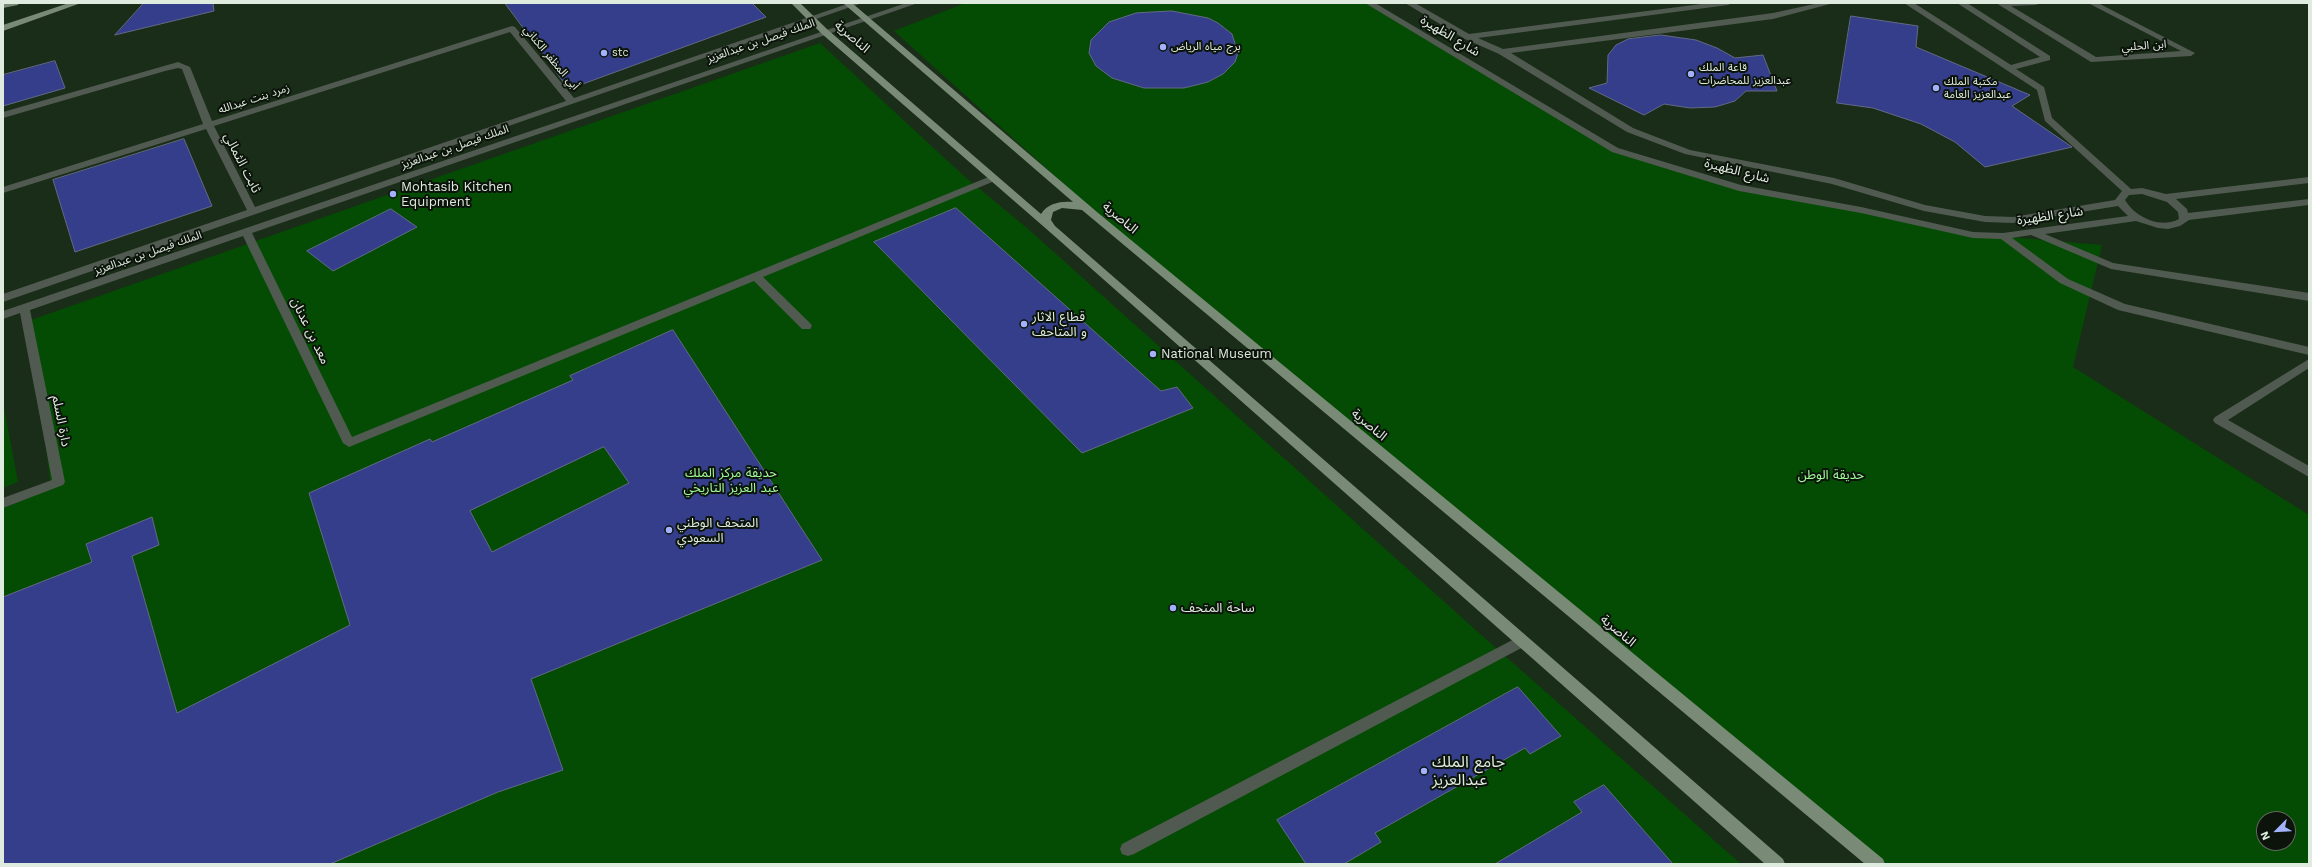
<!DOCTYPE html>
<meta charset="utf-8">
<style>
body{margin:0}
#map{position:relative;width:2312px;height:867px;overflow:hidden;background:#1a2d19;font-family:"Work Sans",sans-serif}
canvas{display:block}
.frame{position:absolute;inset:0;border:4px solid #dfebde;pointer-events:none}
.north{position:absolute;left:2256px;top:811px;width:40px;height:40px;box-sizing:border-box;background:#0b130a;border:1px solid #60695f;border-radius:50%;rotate:246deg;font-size:11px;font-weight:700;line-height:16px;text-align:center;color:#dfebde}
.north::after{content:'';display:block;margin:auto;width:14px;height:18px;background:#a2b2fd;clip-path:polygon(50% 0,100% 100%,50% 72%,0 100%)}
</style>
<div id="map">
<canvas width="2312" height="867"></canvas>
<div class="frame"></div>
<div class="north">N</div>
</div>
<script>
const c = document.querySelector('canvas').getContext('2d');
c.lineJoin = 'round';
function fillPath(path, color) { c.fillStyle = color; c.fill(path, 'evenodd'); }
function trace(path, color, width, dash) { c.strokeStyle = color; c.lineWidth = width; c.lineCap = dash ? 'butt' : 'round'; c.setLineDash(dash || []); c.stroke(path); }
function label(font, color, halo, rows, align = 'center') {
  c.font = font + ' "Work Sans","Noto Sans Arabic",sans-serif'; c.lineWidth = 4; c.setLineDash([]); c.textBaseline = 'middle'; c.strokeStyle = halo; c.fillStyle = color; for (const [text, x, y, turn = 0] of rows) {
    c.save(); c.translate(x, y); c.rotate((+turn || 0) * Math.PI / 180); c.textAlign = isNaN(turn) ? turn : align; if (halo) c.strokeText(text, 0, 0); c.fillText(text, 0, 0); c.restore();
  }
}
const green = new Path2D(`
 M 965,3 L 1370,3 L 1618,149 L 1742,187 L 1976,234 L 2102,245 L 2073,367 L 2309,515 L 2309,864 L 1885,864 L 1096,213 L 894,31 ZM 2264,819 L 2288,819 L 2288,843 L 2264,843 Z
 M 820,43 L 964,176 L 1027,228 L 1488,641 L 1741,864 L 3,864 L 3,508 L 51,489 L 31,320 Z
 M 3,403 L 18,482 L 3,488 Z`);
const building = new Path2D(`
 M 144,3 L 213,3 L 214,11 L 115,35 Z
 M 505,3 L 752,3 L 766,17 L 569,89 Z
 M 1172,11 L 1208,18 L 1218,23 L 1232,34 L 1238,53 L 1235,62 L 1223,74 L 1208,82 L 1184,88 L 1144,88 L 1112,78 L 1096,66 L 1089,53 L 1091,40 L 1109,22 L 1136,13 Z
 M 1851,16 L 1918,26 L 1916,47 L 2030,95 L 2012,106 L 2072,147 L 1985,167 L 1955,142 L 1921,124 L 1873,108 L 1837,103 Z
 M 1661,35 L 1696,40 L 1717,48 L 1735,58 L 1763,55 L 1777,91 L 1746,91 L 1735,101 L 1715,107 L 1690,108 L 1664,104 L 1644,115 L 1589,88 L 1607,83 L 1608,55 L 1616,45 L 1628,39 Z
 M 55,61 L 65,88 L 3,106 L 3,75 Z
 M 184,139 L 212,206 L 75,252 L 53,180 Z
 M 956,208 L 1161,391 L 1177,387 L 1193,408 L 1082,453 L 874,242 Z
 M 391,209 L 417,227 L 333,271 L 307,251 Z
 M 673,330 L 822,560 L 531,679 L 563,770 L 498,792 L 330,864 L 3,864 L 3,597 L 92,562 L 86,544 L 152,517 L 159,545 L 132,556 L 177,713 L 350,625 L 309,493 L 430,439 L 432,442 L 573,380 L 570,376 ZM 604,447 L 629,483 L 492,552 L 470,511 Z
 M 1518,687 L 1561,736 L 1530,754 L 1525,748 L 1375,833 L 1381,842 L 1344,864 L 1306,864 L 1277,820 Z
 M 1604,785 L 1673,864 L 1495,864 L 1582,812 L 1574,802 Z`);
const minor = new Path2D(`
 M 850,3 L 862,3 L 3,302 L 3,294 L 247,210 L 206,129 L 3,193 L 3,187 L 203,124 L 182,69 L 178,68 L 165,71 L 3,118 L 3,112 L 178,62 L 190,67 L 212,121 L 512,26 L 515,27 L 574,98 ZM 510,32 L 566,101 L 255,207 L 214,126 Z
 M 906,3 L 918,3 L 252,233 L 352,437 L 991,176 L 997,176 L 997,180 L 763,277 L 810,323 L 812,326 L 810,329 L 802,329 L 754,281 L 349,447 L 343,443 L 243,236 L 30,310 L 65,482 L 63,485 L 3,508 L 3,498 L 52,480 L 20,313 L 3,319 L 3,311 Z
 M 1365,3 L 1375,3 L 1618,148 L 1741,185 L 1861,207 L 1973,232 L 2003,233 L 2128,216 L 2118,206 L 2013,223 L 1985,222 L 1924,211 L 1832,184 L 1685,154 L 1627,132 L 1499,54 L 1465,39 L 1405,3 L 1415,3 L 1469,34 L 1709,3 L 1732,3 L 1728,5 L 1478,38 L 1503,49 L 1773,13 L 1819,3 L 1834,3 L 1773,19 L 1511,53 L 1633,128 L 1690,150 L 1834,178 L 1925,205 L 1985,216 L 2013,217 L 2115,200 L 2122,191 L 2045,121 L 2037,90 L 1904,3 L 1914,3 L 2011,65 L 2040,57 L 1957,3 L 1967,3 L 2050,56 L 2050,60 L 2016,69 L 2044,87 L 2052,118 L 2131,189 L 2142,188 L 2166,194 L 2309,177 L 2309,183 L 2176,199 L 2187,209 L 2188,213 L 2309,199 L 2309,205 L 2189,220 L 2180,226 L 2168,229 L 2158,228 L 2136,221 L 2045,234 L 2113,263 L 2309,293 L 2309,301 L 2111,269 L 2031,235 L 2012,238 L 2068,279 L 2125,304 L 2309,347 L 2309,355 L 2118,310 L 2060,283 L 2001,239 L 1973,238 L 1861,213 L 1739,191 L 1612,152 ZM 2142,194 L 2167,202 L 2178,212 L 2179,219 C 2160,229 2135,217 2125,200 L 2129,195 Z
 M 1996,3 L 2040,3 L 2036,5 L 2011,6 L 2096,57 L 2181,51 L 2088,3 L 2098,3 L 2195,53 L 2191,56 L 2091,62 Z
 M 2309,359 L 2309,368 L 2228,420 L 2309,466 L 2309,477 L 2215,423 L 2213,420 L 2215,417 Z
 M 1522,635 L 1527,637 L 1529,641 L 1527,645 L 1134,854 L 1128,856 L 1122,854 L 1120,849 L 1122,844 Z`);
const major = new Path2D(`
 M 19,3 L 18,5 L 3,8 L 3,4 Z
 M 69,3 L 81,3 L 3,31 L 3,25 Z
 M 791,3 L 800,3 L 828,30 L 1041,214 C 1048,203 1061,201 1073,202 L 843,3 L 852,3 L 1097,212 L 1883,859 L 1885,864 L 1865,864 L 1082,210 L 1062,208 L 1053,212 L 1051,220 L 1055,226 L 1783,859 L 1785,864 L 1765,864 L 1051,233 L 822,34 Z`);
const markers = [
 [1163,47,4,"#a2b2fd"],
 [604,53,4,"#a2b2fd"],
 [1691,74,4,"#a2b2fd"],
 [1936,88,4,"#a2b2fd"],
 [393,194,4,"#a2b2fd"],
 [1024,324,4,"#a2b2fd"],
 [1153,354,4,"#a2b2fd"],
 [669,530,4,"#a2b2fd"],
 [1173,608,4,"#a2b2fd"],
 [1424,771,4,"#a2b2fd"]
];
const farStreetnames = [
 ["الملك فيصل بن عبدالعزيز",761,41,-19],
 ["ابن الحلبي",2144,46,-4],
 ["أبي المظفر الكناني",551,58,50],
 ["زمرد بنت عبدالله",254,99,-18],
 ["الملك فيصل بن عبدالعزيز",455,147,-19],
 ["الملك فيصل بن عبدالعزيز",148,253,-19]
];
const farPoinames = [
 ["برج مياه الرياض",1171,47],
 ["stc",612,53],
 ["قاعة الملك",1699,68],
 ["عبدالعزيز للمحاضرات",1699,81],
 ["مكتبة الملك",1944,82],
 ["عبدالعزيز العامة",1944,95]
];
const streetNames = [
 ["شارع الظهيرة",1450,36,31],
 ["الناصرية",852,37,41],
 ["ثابت الثمالي",242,163,63],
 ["شارع الظهيرة",1737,171,14],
 ["شارع الظهيرة",2050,216,-8],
 ["الناصرية",1120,218,40],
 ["معد بن عدنان",310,331,64],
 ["دارة السلم",61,421,79],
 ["الناصرية",1369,425,40],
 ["الناصرية",1618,631,40]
];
const poiNames = [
 ["Mohtasib Kitchen",401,187],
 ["Equipment",401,202],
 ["قطاع الاثار",1032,317],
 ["و المتاحف",1032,332],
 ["National Museum",1161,354],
 ["المتحف الوطني",677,523],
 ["السعودي",677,538],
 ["ساحة المتحف",1181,608]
];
const parkNames = [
 ["حديقة مركز الملك",731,473],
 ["عبد العزيز التاريخي",731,488],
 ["حديقة الوطن",1831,475]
];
const nearPoinames = [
 ["جامع الملك",1432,762],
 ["عبدالعزيز",1432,780]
];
fillPath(green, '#044c03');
fillPath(building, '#353e8b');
trace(building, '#636984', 1);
fillPath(minor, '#515a50');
fillPath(major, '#798b77');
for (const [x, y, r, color] of markers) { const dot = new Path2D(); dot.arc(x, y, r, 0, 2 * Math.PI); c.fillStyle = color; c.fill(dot); trace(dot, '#0b130a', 1.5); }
label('11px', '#dfebde', '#0b130a', farStreetnames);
label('11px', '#dfebde', '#0b130a', farPoinames, 'left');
label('13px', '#dfebde', '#0b130a', streetNames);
label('13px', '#dfebde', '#0b130a', poiNames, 'left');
label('13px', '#a1fc99', '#0b130a', parkNames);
label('16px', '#dfebde', '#0b130a', nearPoinames, 'left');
</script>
